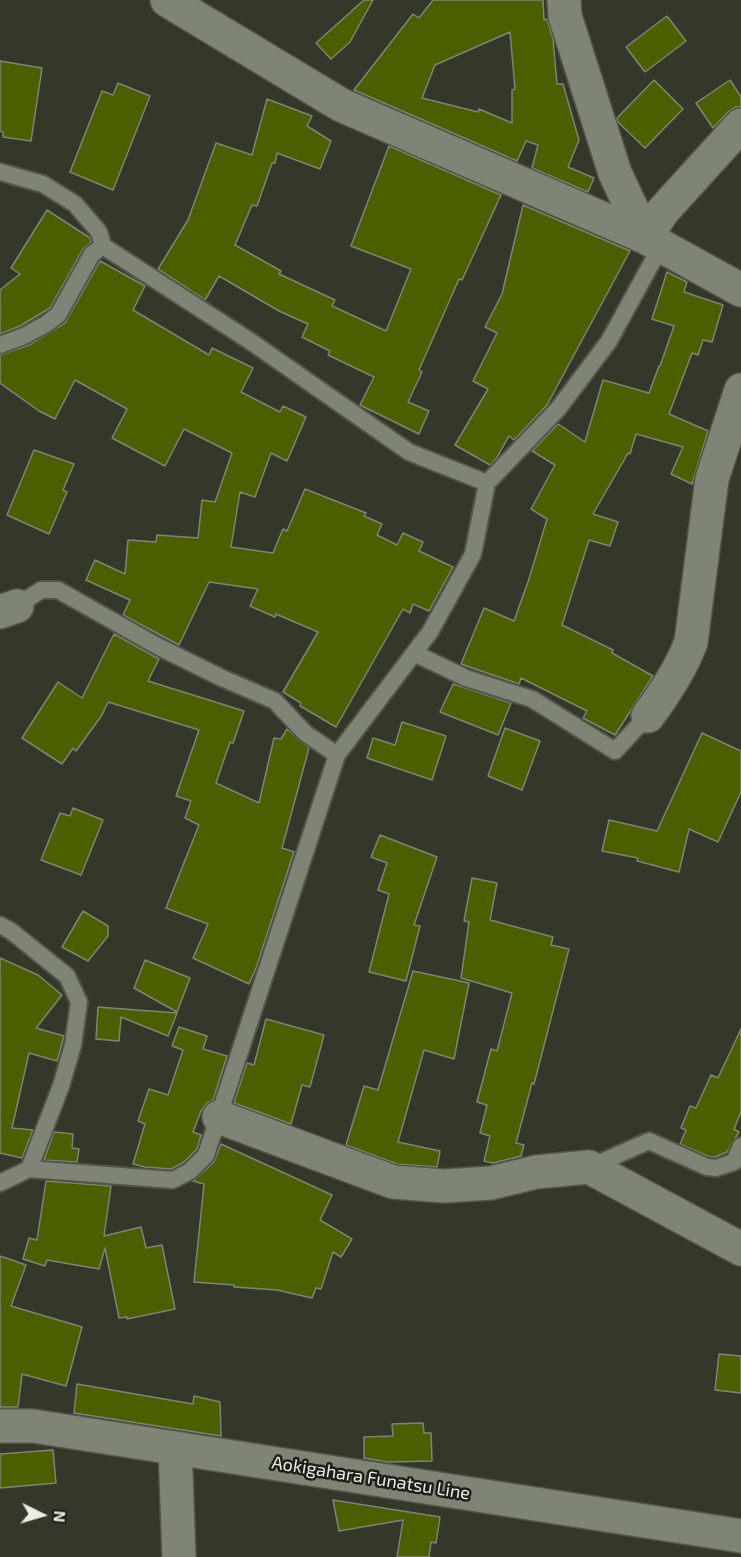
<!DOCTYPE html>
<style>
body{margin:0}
#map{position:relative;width:741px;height:1557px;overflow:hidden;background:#34382b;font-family:"Exo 2",sans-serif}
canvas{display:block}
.north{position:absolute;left:12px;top:1485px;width:60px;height:60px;-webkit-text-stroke:4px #1d1f19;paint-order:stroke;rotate:95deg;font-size:16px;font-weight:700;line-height:24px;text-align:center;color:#eaede4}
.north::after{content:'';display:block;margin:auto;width:21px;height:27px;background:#eaede4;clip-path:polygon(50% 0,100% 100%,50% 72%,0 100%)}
</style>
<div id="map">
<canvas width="741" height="1557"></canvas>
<div class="north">N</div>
</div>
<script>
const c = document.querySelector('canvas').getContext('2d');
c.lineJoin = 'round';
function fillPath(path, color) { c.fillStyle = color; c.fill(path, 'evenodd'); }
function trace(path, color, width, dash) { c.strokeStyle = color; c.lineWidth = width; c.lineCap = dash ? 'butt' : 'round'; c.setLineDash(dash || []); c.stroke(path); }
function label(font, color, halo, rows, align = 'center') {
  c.font = font + ' "Exo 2",sans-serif'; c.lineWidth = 5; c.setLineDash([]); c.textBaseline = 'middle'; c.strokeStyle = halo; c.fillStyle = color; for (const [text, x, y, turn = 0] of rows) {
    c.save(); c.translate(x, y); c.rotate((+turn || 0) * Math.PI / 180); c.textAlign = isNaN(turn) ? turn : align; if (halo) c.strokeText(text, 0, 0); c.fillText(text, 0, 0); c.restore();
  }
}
const building = new Path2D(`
 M 364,0 L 373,0 L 350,42 L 331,59 L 316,43 Z
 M 433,0 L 543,0 L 544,20 L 547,19 L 553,39 L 557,84 L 563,84 L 579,140 L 568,167 L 594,178 L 588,192 L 532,168 L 538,145 L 526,141 L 517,161 L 354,90 L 413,14 L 419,18 ZM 510,32 L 515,89 L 512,90 L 512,123 L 479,109 L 478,112 L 422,98 L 435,65 Z
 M 667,16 L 686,41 L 645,72 L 626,47 Z
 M 0,61 L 42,68 L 31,141 L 3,137 L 3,132 L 0,131 Z
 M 654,80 L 683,109 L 645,148 L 618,122 L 617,118 Z
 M 730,80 L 741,97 L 741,107 L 735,107 L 728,112 L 713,128 L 696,103 Z
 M 118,83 L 150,96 L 113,190 L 70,172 L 102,91 L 113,95 Z
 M 267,99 L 312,116 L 307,126 L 331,141 L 320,169 L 277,153 L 275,163 L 272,163 L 257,206 L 252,205 L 235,245 L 281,271 L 279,274 L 335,300 L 332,306 L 386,331 L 411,269 L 351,246 L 389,146 L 501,195 L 462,280 L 459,279 L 419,370 L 422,372 L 408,402 L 429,411 L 419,434 L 360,405 L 374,377 L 328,355 L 330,351 L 302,337 L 308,324 L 279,311 L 219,276 L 205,300 L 158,269 L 188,220 L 216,143 L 252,155 Z
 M 523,205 L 630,251 L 547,405 L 514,440 L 509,436 L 496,459 L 490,465 L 455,445 L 488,389 L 473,381 L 497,333 L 485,327 L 502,294 Z
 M 47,210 L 90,238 L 91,242 L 83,249 L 50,308 L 20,326 L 0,334 L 0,290 L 20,274 L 11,268 Z
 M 100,261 L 145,286 L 133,310 L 209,355 L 212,348 L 253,368 L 241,392 L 280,412 L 283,406 L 306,417 L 287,461 L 271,453 L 255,497 L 240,492 L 231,547 L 273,553 L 283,529 L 287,531 L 305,489 L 366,513 L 364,516 L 382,524 L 377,535 L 397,545 L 403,533 L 423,542 L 419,551 L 453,567 L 429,611 L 413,604 L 410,613 L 403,609 L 336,727 L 300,706 L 301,703 L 283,692 L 318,632 L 276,614 L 275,617 L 250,606 L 258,589 L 209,582 L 179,645 L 123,615 L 130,600 L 86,580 L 95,560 L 125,574 L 128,540 L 156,542 L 157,535 L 198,538 L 202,500 L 215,502 L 232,453 L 184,429 L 165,466 L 112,438 L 127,409 L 75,380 L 55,419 L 39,411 L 0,383 L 0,355 L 29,345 L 65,323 Z
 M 667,272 L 687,282 L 684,292 L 723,305 L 712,342 L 703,340 L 698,355 L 692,353 L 669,414 L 708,431 L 692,484 L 671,474 L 683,447 L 636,434 L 630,454 L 628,453 L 593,514 L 618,522 L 610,546 L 589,540 L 562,625 L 613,650 L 612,653 L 653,676 L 615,735 L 583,718 L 587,711 L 521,678 L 519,684 L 461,664 L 484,608 L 514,621 L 529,579 L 547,519 L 531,509 L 555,465 L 532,451 L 558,424 L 585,442 L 603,380 L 649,393 L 659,366 L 660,366 L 674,326 L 652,319 Z
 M 34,450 L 74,464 L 63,490 L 67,492 L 49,534 L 7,515 Z
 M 114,634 L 159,659 L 148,681 L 244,711 L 233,743 L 230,742 L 216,783 L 259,803 L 274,738 L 281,739 L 287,729 L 309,748 L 282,848 L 294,852 L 256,968 L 249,984 L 193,958 L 208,924 L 166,908 L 199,825 L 185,818 L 191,801 L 176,796 L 199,730 L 108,702 L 102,715 L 76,751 L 73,748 L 62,764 L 22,738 L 58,682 L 82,698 Z
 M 453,684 L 511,703 L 498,735 L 440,712 Z
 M 402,722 L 446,736 L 432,780 L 367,758 L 373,738 L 395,745 Z
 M 505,728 L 540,741 L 522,790 L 488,776 Z
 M 702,733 L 741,751 L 741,792 L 718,842 L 689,829 L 679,872 L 637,861 L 638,858 L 602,851 L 609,820 L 657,831 Z
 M 73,808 L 103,820 L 81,875 L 41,860 L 60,813 L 70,816 Z
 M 380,835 L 437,857 L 414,925 L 420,926 L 406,981 L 369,972 L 389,894 L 378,890 L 387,863 L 371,857 Z
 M 472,878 L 497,883 L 490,920 L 553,937 L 551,945 L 569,949 L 534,1084 L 532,1083 L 516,1143 L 524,1145 L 521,1156 L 493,1163 L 484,1161 L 490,1136 L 480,1133 L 487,1105 L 477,1102 L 491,1049 L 497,1051 L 512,993 L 461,978 L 469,922 L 464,921 Z
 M 83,911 L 108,926 L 108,936 L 88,961 L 62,947 Z
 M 0,958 L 38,975 L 62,995 L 36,1028 L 64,1036 L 57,1061 L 29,1053 L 12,1128 L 33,1130 L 22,1158 L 0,1153 Z
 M 145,960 L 190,978 L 177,1012 L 134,988 Z
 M 413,971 L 469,983 L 454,1059 L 424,1050 L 398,1142 L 440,1151 L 437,1167 L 397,1164 L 346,1145 L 364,1086 L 378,1090 Z
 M 98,1007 L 110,1008 L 177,1013 L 168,1036 L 121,1017 L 119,1041 L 96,1039 Z
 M 266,1019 L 324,1035 L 310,1087 L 302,1085 L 291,1124 L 234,1103 L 247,1063 L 254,1065 Z
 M 179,1027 L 207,1036 L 203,1049 L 227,1056 L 213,1100 L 207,1103 L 201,1111 L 193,1132 L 201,1135 L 197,1149 L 184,1162 L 171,1169 L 145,1167 L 133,1164 L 145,1124 L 138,1121 L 149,1089 L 168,1095 L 183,1050 L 172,1046 Z
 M 741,1029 L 741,1112 L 734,1129 L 739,1132 L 727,1152 L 715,1157 L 710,1157 L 680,1144 L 686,1130 L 681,1128 L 690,1106 L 696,1108 L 711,1075 L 718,1078 Z
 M 54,1132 L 73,1134 L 72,1148 L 79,1149 L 77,1162 L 44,1160 Z
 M 221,1144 L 332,1195 L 320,1220 L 352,1239 L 341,1257 L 333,1252 L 321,1289 L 316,1288 L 312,1298 L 277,1290 L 234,1287 L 234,1285 L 194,1282 L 204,1184 L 193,1181 L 214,1162 Z
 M 46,1181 L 111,1186 L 104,1236 L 141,1227 L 146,1248 L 162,1245 L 175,1309 L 127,1319 L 127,1317 L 119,1318 L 105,1248 L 99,1269 L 47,1260 L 45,1266 L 23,1259 L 29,1238 L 37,1240 Z
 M 0,1256 L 26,1265 L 11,1306 L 82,1327 L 66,1386 L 22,1374 L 18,1407 L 0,1407 Z
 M 719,1354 L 741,1356 L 741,1393 L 715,1390 Z
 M 77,1384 L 193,1404 L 194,1396 L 220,1402 L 221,1436 L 74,1413 Z
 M 423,1423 L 424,1433 L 431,1433 L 432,1461 L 388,1462 L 364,1458 L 364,1437 L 393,1436 L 392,1424 Z
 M 53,1450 L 56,1483 L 0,1488 L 0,1454 Z
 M 333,1500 L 440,1517 L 436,1543 L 431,1542 L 429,1557 L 397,1557 L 403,1520 L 339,1531 Z`);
const service = new Path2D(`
 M 0,172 L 43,184 L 75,204 L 99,232 L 103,246 L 250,341 L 409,452 L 487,483 L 558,409 L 609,341 L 661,246
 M 0,345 L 24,336 L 46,324 L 58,315 L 92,254 L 103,246
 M 17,606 L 41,590 L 58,590 L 159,647 L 222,678 L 275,701 L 305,733 L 337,755
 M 414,653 L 466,678 L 532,699 L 615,751 L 652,711
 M 0,925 L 11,931 L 67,976 L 79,1002 L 73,1045 L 61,1086 L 29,1169 L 0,1183
 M 590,1167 L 649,1141 L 707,1167 L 716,1168 L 734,1162 L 741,1146
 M 29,1169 L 173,1180 L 190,1171 L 206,1155 L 337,755 L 430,632 L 473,554 L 487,483`);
const minor = new Path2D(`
 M 167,0 L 341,105 L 645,237 L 741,290
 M 564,0 L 565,16 L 615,173 L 645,237 L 663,211 L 741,125
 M 0,612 L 17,606
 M 648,716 C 665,693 681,669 691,642 L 712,479 L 741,390
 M 219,1117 L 393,1182 L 444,1186 L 491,1183 L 536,1172 L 589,1167 L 741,1249
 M 175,1448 L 179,1557`);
const secondary = new Path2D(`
 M 0,1426 L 33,1426 L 741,1536`);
const streetNames = [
 ["Aokigahara Funatsu Line",371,1478,9]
];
fillPath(building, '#4a5f00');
trace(building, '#7f8575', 1.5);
trace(service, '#525549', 20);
trace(minor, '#525549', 36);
trace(secondary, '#525549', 36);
trace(service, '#7f8576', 16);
trace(minor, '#7f8576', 33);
trace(secondary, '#7f8576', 33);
label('18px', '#eaede4', '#1d1f19', streetNames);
</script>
